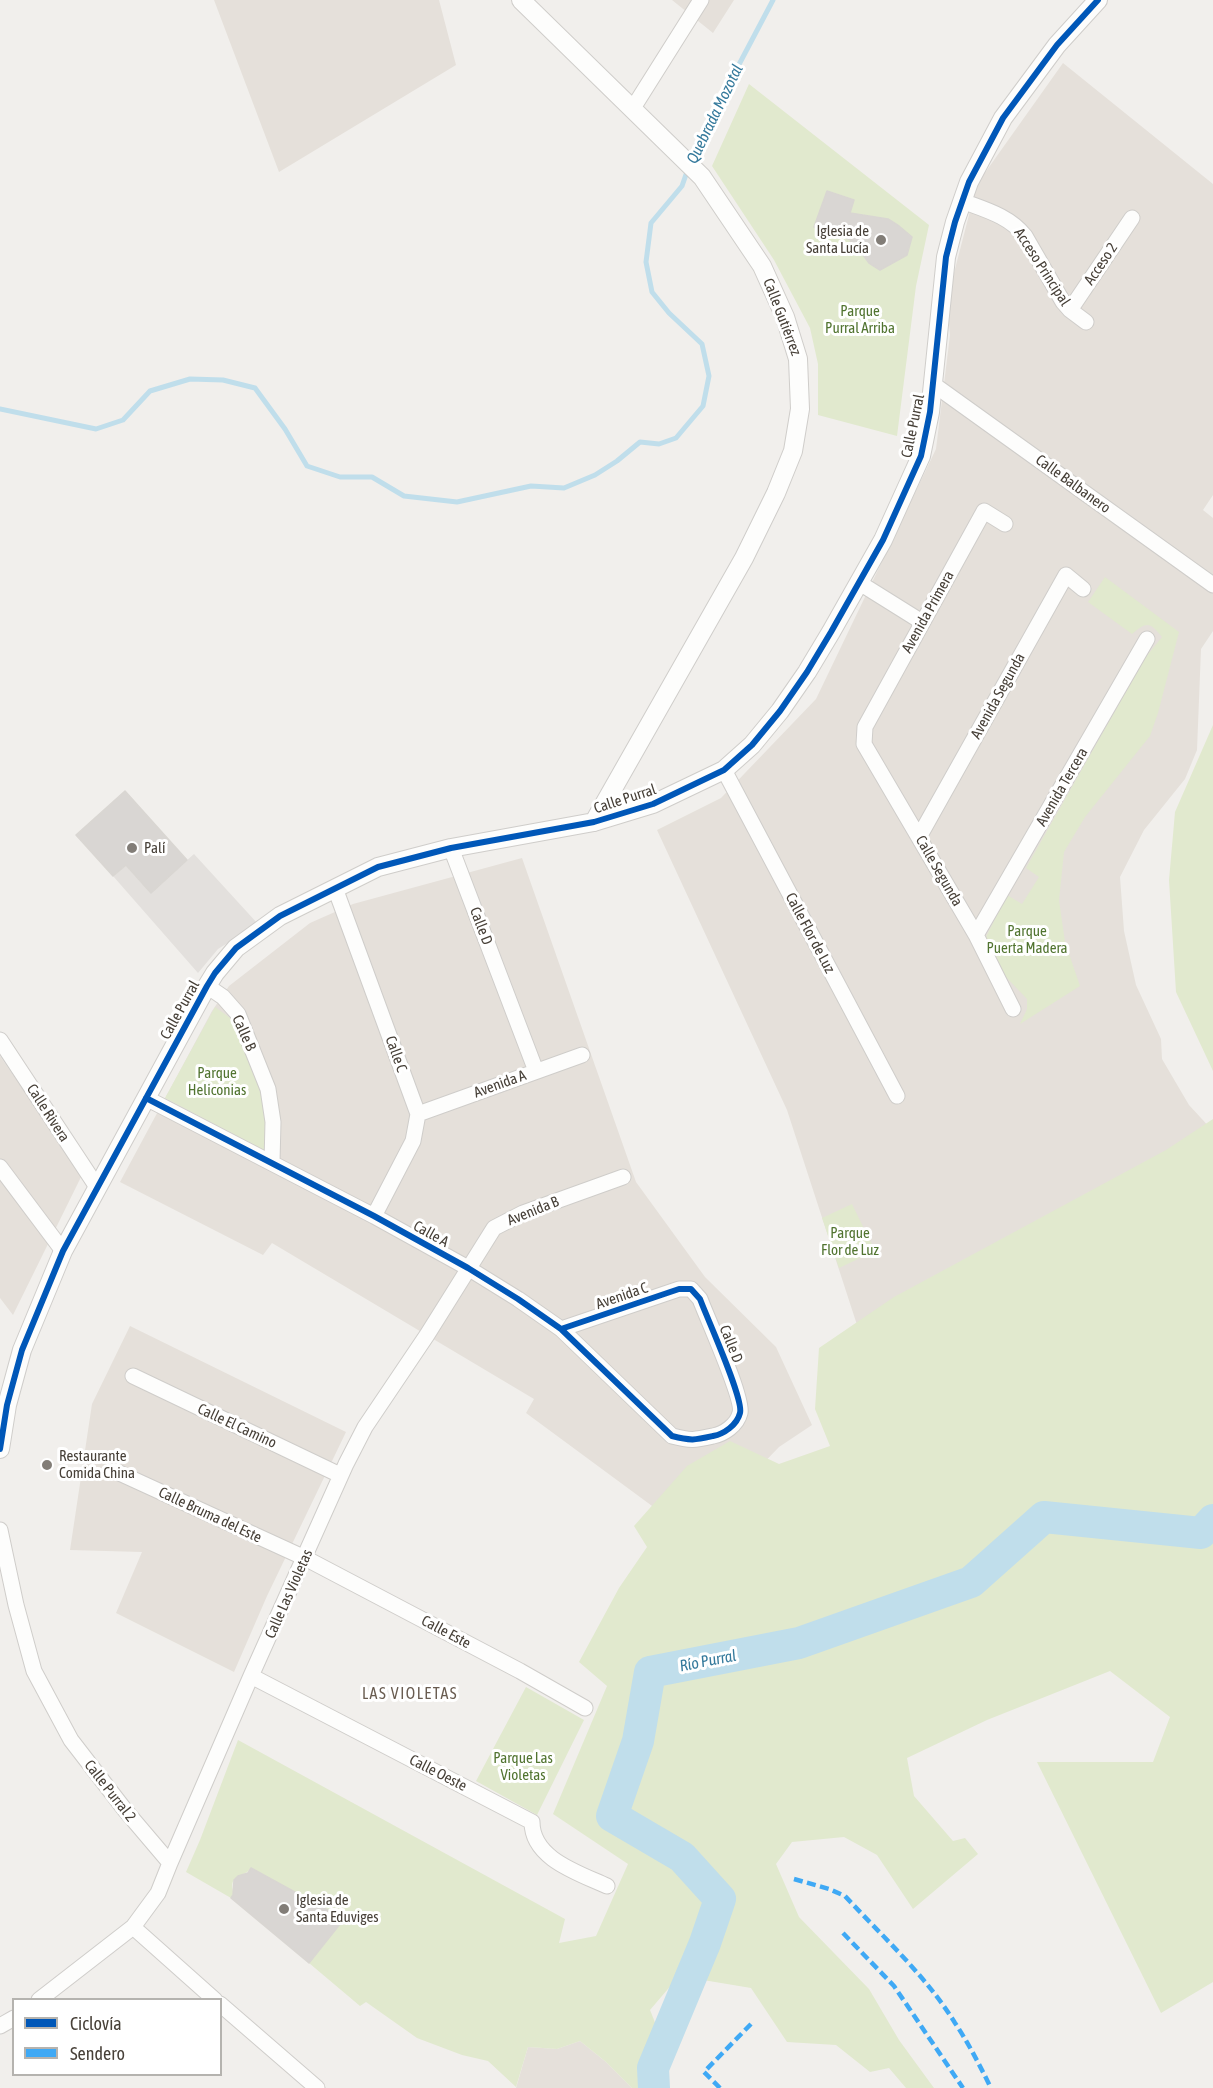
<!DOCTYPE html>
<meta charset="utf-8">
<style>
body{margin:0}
#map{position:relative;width:1213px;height:2088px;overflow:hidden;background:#f1efec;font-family:"Asap Condensed",sans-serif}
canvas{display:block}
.legend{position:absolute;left:12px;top:1998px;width:210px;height:78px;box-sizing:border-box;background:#fff;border:2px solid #b5b3af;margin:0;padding:8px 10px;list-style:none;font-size:18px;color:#474038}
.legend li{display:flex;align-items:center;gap:12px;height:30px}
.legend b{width:30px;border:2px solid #b5b3af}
</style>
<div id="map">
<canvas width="1213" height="2088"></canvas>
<ul class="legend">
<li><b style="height:8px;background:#0057b8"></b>Ciclovía</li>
<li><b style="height:8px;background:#3fa9f5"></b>Sendero</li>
</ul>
</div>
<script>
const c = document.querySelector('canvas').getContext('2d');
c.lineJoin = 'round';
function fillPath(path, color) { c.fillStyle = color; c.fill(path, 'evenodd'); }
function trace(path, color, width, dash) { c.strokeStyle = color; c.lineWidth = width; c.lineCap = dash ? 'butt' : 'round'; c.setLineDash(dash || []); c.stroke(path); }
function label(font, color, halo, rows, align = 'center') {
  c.font = font + ' "Asap Condensed",sans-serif'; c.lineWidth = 6; c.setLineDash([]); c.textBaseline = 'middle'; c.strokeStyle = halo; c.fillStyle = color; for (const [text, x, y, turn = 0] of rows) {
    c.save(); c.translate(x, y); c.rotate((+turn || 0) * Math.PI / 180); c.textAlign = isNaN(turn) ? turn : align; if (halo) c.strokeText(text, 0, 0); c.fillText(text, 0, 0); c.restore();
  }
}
const residential = new Path2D(`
 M 214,0 L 439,0 L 456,65 L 279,172 Z
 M 672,0 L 734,0 L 713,33 Z
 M 1063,63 L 1213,184 L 1213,495 L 1203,510 L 1213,518 L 1213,631 L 1201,649 L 1197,750 L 1185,779 L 1144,830 L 1120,877 L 1124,931 L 1136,985 L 1161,1039 L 1162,1059 L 1189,1105 L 1213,1131 L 873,1374 L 787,1110 L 657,830 L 721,798 L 816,699 L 936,449 L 950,335 L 947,300 L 977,184 Z
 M 522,858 L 636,1182 L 705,1277 L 776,1347 L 812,1425 L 779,1447 L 751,1476 L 686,1531 L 526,1413 L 534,1399 L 272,1243 L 263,1255 L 120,1182 L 212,1011 L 229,986 L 310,923 L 353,904 Z
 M 0,1056 L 82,1175 L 13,1315 L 0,1298 Z
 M 130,1326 L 346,1432 L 267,1596 L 234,1672 L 116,1613 L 142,1552 L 70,1550 L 92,1404 Z
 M 580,2041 L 606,2062 L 632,2088 L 516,2088 L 528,2047 L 557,2049 Z`);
const green = new Path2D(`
 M 749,84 L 929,225 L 916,286 L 897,436 L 818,415 L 818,364 L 810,328 L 774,260 L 712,166 ZM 858,214 L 888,219 L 912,237 L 907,255 L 880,270 L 869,263 L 855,244 L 850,243 Z
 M 1105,577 L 1179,632 L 1158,713 L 1150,736 L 1085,817 L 1064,852 L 1059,900 L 1065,942 L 1080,986 L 1020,1024 L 1027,1009 L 1027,999 L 1006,977 L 985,939 L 1007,895 L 1022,904 L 1039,877 L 1026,868 L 1145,658 L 1162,637 C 1150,622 1147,621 1132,634 L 1088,602 Z
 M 1213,725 L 1213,1071 L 1176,992 L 1169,880 L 1175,812 Z
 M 215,1007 L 233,1020 L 257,1081 L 269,1123 L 264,1150 L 165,1098 Z
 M 1213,1119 L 1213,1982 L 1161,2013 L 1037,1762 L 1153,1762 L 1170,1717 L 1110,1671 L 987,1720 L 907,1758 L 914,1796 L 953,1841 L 965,1838 L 978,1854 L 913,1909 L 877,1855 L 844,1837 L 792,1842 L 776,1864 L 799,1917 L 869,1989 L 899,2040 L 934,2088 L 906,2088 L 889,2068 L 870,2072 L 836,2045 L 787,2042 L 751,1988 L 679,1976 L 650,2010 L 658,2030 L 656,2079 L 664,2088 L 632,2088 L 606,2062 L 580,2041 L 557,2049 L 528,2047 L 516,2087 L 488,2061 L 462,2055 L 417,2038 L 366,2002 L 360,2006 L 309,1963 L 344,1919 L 251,1868 C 243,1879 227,1873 234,1894 L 231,1898 L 186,1872 L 200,1840 L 238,1740 L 565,1919 L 559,1943 L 596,1936 L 628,1864 L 553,1814 L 607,1686 L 579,1662 L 619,1588 L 647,1547 L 634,1526 L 687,1466 L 730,1441 L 779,1464 L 830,1446 L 815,1409 L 819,1348 L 894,1297 L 1166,1150 Z
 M 852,1204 L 875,1251 L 839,1268 L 822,1218 Z
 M 526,1687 L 584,1720 L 537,1815 L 476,1781 Z`);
const parking = new Path2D(`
 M 194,854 L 258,924 L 218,949 L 198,973 L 113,876 L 126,865 L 151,892 Z`);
const stream = new Path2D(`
 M 0,409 L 96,429 L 123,420 L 150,391 L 190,379 L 223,380 L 255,388 L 285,429 L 307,466 L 340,477 L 372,477 L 404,496 L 457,502 L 531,486 L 564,488 L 595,475 L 617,461 L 640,442 L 659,444 L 676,438 L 703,406 L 709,376 L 702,344 L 669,313 L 652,292 L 646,262 L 651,223 L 682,186 L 696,146 L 773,0`);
const river = new Path2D(`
 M 654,2088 L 653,2068 L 705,1943 L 720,1899 L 682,1857 L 612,1816 L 638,1741 L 650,1672 L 799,1643 L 971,1582 L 1044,1517 L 1201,1533 L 1213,1520`);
const building = new Path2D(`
 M 827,191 L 854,200 L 850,213 L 888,219 L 899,226 L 912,237 L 907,255 L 880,270 L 869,263 L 855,244 L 850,243 L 851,240 L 814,227 Z
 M 125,791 L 187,860 L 151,893 L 126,865 L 113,876 L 76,835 Z
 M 251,1868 L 344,1919 L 309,1963 L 231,1898 L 233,1895 L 234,1880 L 238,1876 L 248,1873 Z`);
const minor = new Path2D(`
 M 633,108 L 701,0
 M 962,201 C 986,210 1009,216 1025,236 L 1063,302 L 1070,310 L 1086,322
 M 1070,310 L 1132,218
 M 933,384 L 1213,585
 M 1005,524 L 984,511 L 865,727 L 864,744 L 976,935 L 1013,1009
 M 858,582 L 922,622
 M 724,770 L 897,1096
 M 919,837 L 1066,575 L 1083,589
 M 451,848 L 536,1071
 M 335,888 L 418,1114 L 413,1141 L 374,1216
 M 976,935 L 1147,639
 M 207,986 L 223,997 L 238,1014 L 268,1089 L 273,1122 L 272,1162
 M 0,1040 L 97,1187
 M 146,1098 L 374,1216 L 468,1268 L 518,1299 L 561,1329 L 672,1436 C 691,1441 695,1440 713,1436 C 724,1434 737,1425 740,1413 C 744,1399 707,1318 700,1299 L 691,1289 L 679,1289 L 561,1329
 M 418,1114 L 582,1055
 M 0,1167 L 63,1251
 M 133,1376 L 340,1475
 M 115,1471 L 305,1558 L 520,1671 L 585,1708
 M 0,1530 L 16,1605 L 34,1671 L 71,1740 L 125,1810 L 170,1863 L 158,1893 L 133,1927 L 39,2000
 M 251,1676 L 532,1822 C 532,1859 579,1873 607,1886
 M 170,1863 L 251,1676 L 346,1464 L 365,1427 L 427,1335 L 494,1228 L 523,1213 L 623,1177
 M 133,1927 L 215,2000
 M 220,2004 L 317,2088
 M 0,2026 L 14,2018`);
const tertiary = new Path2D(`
 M 521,0 L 702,177 L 762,266 L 785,317 L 798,359 L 800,409 L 793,451 L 776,493 L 744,558 L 594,822
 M 0,1449 L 7,1405 L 22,1350 L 63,1251 L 207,986 L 215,973 L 236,948 L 280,916 L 378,867 L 451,848 L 594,822 L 653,804 L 724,770 L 752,745 L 780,711 L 807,672 L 831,632 L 883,540 L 921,456 L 930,412 L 946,257 L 955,222 L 969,182 L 1003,118 L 1057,45 L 1098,0`);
const quiet = new Path2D(`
 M 794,1879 L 829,1889 L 845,1896 C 883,1937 926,1976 955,2023 C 969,2044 980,2066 991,2088
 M 843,1933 L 894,1986 L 963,2088
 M 720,2088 L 704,2072 L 751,2024`);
const cycleway = new Path2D(`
 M 146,1098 L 374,1216 L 468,1268 L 518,1299 L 561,1329 L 672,1436 C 691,1441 695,1440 713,1436 C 724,1434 737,1425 740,1413 C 744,1399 707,1318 700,1299 L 691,1289 L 679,1289 L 561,1329
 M 0,1449 L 7,1405 L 22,1350 L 63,1251 L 207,986 L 215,973 L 236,948 L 280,916 L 378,867 L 451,848 L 594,822 L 653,804 L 724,770 L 752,745 L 780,711 L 807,672 L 831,632 L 883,540 L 921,456 L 930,412 L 946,257 L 955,222 L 969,182 L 1003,118 L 1057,45 L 1098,0`);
const markers = [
 [881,240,6,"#827d77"],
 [132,848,6,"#827d77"],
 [47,1465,6,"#827d77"],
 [284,1909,6,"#827d77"]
];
const poiNames = [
 ["Iglesia de",869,231,"right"],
 ["Santa Lucía",869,248,"right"],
 ["Palí",144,848],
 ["Restaurante",59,1456],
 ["Comida China",59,1473],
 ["Iglesia de",296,1900],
 ["Santa Eduviges",296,1917]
];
const streetNames = [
 ["Acceso 2",1101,264,-56],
 ["Acceso Principal",1042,267,57],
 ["Calle Gutiérrez",782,317,69],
 ["Calle Purral",913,426,-78],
 ["Calle Balbanero",1073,484,36],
 ["Avenida Primera",928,612,-61],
 ["Avenida Segunda",998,696,-61],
 ["Avenida Tercera",1062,787,-60],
 ["Calle Purral",625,799,-18],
 ["Calle Segunda",939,871,60],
 ["Calle D",481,926,69],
 ["Calle Flor de Luz",810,933,62],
 ["Calle Purral",180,1010,-61],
 ["Calle B",244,1033,66],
 ["Calle C",396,1054,70],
 ["Avenida A",500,1084,-20],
 ["Calle Rivera",48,1113,57],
 ["Avenida B",533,1211,-22],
 ["Calle A",431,1234,29],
 ["Avenida C",622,1296,-19],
 ["Calle D",731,1344,68],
 ["Calle El Camino",237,1426,25],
 ["Calle Bruma del Este",210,1515,25],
 ["Calle Las Violetas",289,1594,-66],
 ["Calle Este",446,1632,28],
 ["Calle Oeste",438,1773,27],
 ["Calle Purral 2",110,1791,52]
];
const parkNames = [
 ["Parque",860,311],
 ["Purral Arriba",860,328],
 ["Parque",1027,931],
 ["Puerta Madera",1027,948],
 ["Parque",217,1073],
 ["Heliconias",217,1090],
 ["Parque",850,1233],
 ["Flor de Luz",850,1250],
 ["Parque Las",523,1758],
 ["Violetas",523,1775]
];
const waterNames = [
 ["Quebrada Mozotal",715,114,-64],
 ["Río Purral",708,1661,-11]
];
const neighbourhoodNames = [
 ["LAS VIOLETAS",410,1694]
];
fillPath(residential, '#e5e0da');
fillPath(green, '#e1e9ce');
fillPath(parking, '#e3e0dd');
trace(stream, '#c0deeb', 5);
trace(river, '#c0deeb', 32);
fillPath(building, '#d9d6d3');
trace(building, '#d9d6d2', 1.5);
trace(minor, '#cfcdca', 17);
trace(tertiary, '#cfcdca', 20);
trace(minor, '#fdfdfc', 15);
trace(tertiary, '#fdfdfc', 18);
trace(quiet, '#3fa9f5', 4.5, [9, 4.5]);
trace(cycleway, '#0057b8', 6);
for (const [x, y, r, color] of markers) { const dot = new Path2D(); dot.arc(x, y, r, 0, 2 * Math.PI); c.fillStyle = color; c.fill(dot); trace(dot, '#fff', 2); }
label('15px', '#474038', '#fff', poiNames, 'left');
label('15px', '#474038', '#fff', streetNames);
label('15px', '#517430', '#fff', parkNames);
label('italic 16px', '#357a9c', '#fff', waterNames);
c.letterSpacing = '1.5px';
label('16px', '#695c50', '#fff', neighbourhoodNames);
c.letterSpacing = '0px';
</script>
